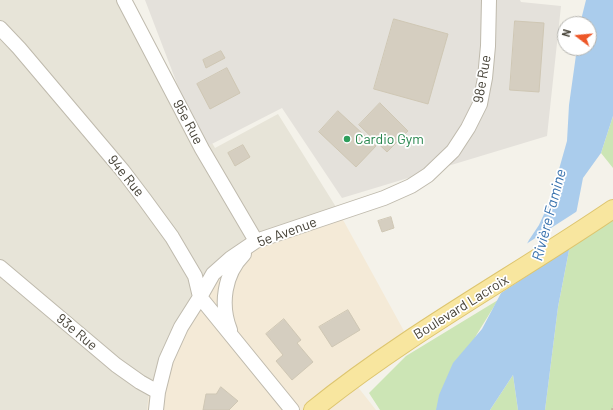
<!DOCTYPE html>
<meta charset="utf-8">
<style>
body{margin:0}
#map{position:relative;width:613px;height:410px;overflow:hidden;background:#f4f2ea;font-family:Barlow,sans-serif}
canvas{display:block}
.north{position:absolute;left:557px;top:16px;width:40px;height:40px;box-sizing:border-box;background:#fff;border:1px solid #b5b4af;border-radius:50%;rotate:286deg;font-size:11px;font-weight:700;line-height:16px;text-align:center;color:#474338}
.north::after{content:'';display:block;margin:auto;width:14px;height:18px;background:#ed5728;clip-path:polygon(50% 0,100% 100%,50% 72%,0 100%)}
</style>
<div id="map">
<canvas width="613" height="410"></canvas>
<div class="north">N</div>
</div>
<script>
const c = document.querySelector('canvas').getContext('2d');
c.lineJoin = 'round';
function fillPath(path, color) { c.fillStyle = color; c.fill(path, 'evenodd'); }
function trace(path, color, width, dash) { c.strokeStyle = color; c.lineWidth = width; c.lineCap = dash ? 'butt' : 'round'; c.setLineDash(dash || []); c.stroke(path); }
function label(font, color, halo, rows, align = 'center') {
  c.font = font + ' Barlow,sans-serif'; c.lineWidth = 3.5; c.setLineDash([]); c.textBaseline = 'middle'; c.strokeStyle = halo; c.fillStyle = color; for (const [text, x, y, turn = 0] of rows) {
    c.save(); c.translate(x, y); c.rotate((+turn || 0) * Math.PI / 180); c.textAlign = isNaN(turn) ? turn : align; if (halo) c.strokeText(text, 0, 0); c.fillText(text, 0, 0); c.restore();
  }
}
const residential = new Path2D(`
 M 0,0 L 128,0 L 215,148 L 278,114 L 336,207 L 232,251 L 149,394 L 147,410 L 0,410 Z`);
const commercial = new Path2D(`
 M 336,207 L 404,331 L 350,377 L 376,410 L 147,410 L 149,394 L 169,335 L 206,279 L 232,251 Z`);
const industrial = new Path2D(`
 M 145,0 L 520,0 L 521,2 L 561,6 L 547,136 L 342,198 L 282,108 L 202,149 Z`);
const green = new Path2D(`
 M 613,116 L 613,168 L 601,153 Z
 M 613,208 L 613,410 L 545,410 L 558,307 L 572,235 Z
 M 498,300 L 477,334 L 438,410 L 380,410 L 369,393 L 406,356 Z
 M 513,375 L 518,410 L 490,410 Z`);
const water = new Path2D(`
 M 586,0 L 613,0 L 613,116 L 601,153 L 583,178 L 558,307 L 545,410 L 518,410 L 513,375 L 490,410 L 436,410 L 439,395 L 453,363 L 482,329 L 529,240 L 539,225 L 550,201 L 567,141 L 569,105 L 577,48 L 589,48 L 589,24 L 580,24 Z`);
const pier = new Path2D(`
 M 579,210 L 571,247 L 498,295 L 523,246 Z`);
const building = new Path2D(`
 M 394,19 L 448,34 L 428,104 L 374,89 Z
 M 515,21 L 544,23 L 539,92 L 510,90 Z
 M 221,51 L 225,58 L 206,68 L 203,60 Z
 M 227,68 L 240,93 L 210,109 L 197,84 Z
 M 380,103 L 408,131 L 387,152 L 359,125 Z
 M 338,111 L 376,146 L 356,167 L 319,132 Z
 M 243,145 L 250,157 L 235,166 L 228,153 Z
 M 391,217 L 394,228 L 382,232 L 378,221 Z
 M 348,310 L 360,330 L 332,347 L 319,327 Z
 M 284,319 L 301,340 L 297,343 L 313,362 L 292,380 L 276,361 L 283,355 L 266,334 Z
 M 221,387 L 238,401 L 229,410 L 203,410 L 206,394 L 216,394 Z`);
const path = new Path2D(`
 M 612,410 L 613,406`);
const minor = new Path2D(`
 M 124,0 L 202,149 L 256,241
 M 0,28 L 19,48 L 123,171 L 145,200 L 172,237 L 195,276 L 200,297 L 292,410
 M 0,267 L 116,365 L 140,382 L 158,392
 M 230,330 C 220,305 224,274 244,254
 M 156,410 L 158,392 L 166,360 L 181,327 L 200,297 L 213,274 L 231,258 L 256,241 L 384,198 L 411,186 L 428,175 L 453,151 L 468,128 L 480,104 L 485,78 L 488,46 L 489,0`);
const major = new Path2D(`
 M 313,410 C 407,334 513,277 613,209`);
const markers = [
 [347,139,4,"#2e9e5b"]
];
const streetNames = [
 ["98e Rue",482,79,-80],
 ["95e Rue",188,122,62],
 ["94e Rue",126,176,51],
 ["5e Avenue",287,232,-20],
 ["Boulevard Lacroix",461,307,-32],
 ["93e Rue",77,332,40]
];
const leisureNames = [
 ["Cardio Gym",355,139]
];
const waterNames = [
 ["Rivière Famine",549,215,-75]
];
fillPath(residential, '#e7e4d8');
fillPath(commercial, '#f4ead7');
fillPath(industrial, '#e4e1db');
fillPath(green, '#cce5b5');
fillPath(water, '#aaccec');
fillPath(pier, '#f4f2ea');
fillPath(building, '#d5cec0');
trace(building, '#cfc7b4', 1);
trace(minor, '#bfbaad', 16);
trace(major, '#ddc56f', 20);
trace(path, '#c0b79f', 2, [2, 2]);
trace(minor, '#fff', 14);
trace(major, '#f8e69f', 18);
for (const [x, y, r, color] of markers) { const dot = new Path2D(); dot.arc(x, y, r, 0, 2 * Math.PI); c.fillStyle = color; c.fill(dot); trace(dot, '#fff', 1.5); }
label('14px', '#474338', '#fff', streetNames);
label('14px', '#27864d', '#fff', leisureNames, 'left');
label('italic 15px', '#3771ad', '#fff', waterNames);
</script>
